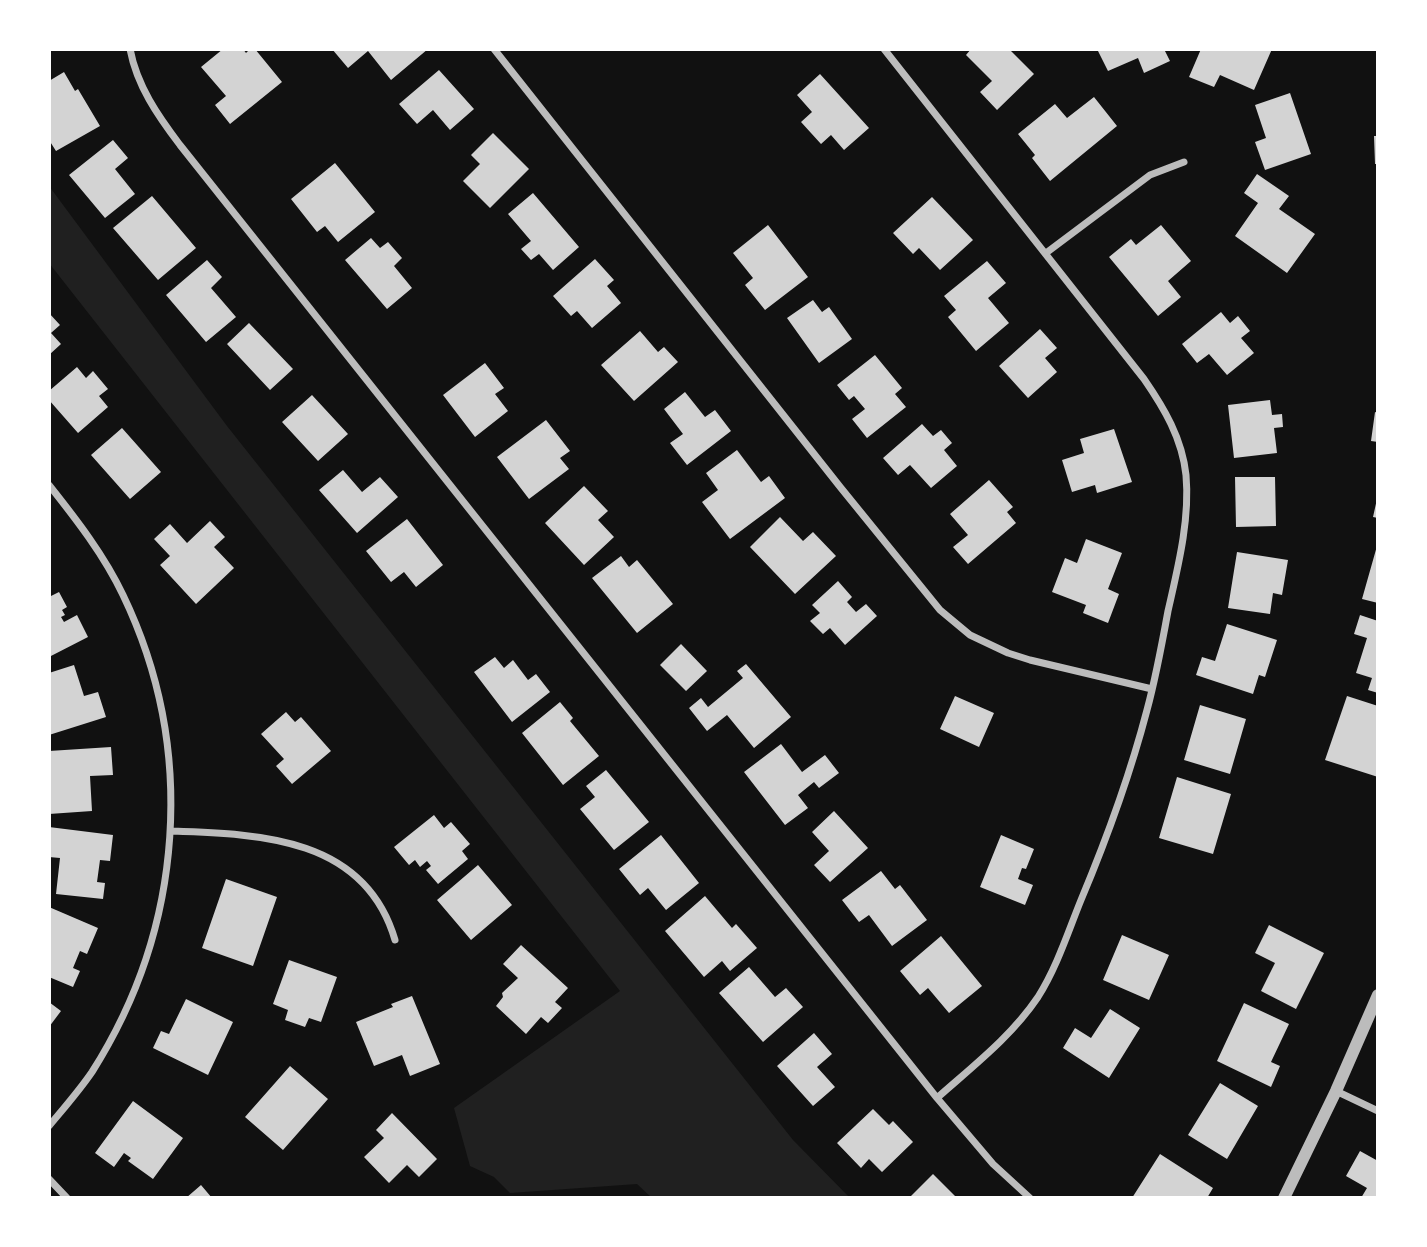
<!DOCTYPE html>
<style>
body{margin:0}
#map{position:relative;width:1427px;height:1247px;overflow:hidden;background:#111;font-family:"Alegreya Sans",sans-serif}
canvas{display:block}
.frame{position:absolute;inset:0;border:51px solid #fff;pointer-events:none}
</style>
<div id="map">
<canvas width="1427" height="1247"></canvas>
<div class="frame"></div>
</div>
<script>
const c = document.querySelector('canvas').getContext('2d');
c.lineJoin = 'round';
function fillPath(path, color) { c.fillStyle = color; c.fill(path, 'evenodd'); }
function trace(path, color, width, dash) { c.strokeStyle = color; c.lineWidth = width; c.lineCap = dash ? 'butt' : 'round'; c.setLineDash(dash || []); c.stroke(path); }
const green = new Path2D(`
 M 49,186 L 227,426 L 793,1140 L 850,1198 L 652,1198 L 637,1184 L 510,1193 L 494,1177 L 470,1166 L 454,1108 L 620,991 L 49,263 Z`);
const building = new Path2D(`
 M 223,49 L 243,49 L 246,53 L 250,49 L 255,49 L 282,82 L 230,124 L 215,105 L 226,96 L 201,67 Z
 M 332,49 L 428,49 L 391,80 L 368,51 L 348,68 Z
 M 971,49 L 1009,49 L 1034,74 L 997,110 L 980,92 L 992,81 L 966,55 Z
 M 1097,49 L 1164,49 L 1170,61 L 1144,73 L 1138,58 L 1108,71 Z
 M 1201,49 L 1272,49 L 1254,90 L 1220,75 L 1214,87 L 1189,77 Z
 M 439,70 L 474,109 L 450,130 L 433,110 L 417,124 L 399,104 Z
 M 64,72 L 75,91 L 78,89 L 100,126 L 56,151 L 49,140 L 49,81 Z
 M 820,74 L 869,128 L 844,150 L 831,135 L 821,144 L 801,122 L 812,112 L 797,95 Z
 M 1290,93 L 1311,154 L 1265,170 L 1255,142 L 1266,138 L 1255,105 Z
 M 1094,97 L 1117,126 L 1050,181 L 1032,158 L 1035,155 L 1018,134 L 1055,104 L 1067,118 Z
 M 493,133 L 529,169 L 490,208 L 463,181 L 480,164 L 471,155 Z
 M 1374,136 L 1378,136 L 1378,164 L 1375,164 Z
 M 113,140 L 128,158 L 115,169 L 135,194 L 105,218 L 69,175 Z
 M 335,163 L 375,212 L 338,242 L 325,226 L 317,232 L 291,199 Z
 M 1257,174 L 1289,196 L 1279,209 L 1315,234 L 1287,273 L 1235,236 L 1258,203 L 1244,193 Z
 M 533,193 L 579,247 L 553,270 L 539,254 L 531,260 L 521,249 L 531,241 L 508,214 Z
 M 152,196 L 196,248 L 158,280 L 113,228 Z
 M 932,197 L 973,240 L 940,270 L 919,248 L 913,254 L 893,233 Z
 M 768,225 L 808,277 L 765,310 L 745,285 L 753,278 L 733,253 Z
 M 1161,225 L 1191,261 L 1168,281 L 1181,297 L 1158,316 L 1109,257 L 1131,239 L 1136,245 Z
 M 371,238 L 380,248 L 388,242 L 402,258 L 394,266 L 412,288 L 387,309 L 345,260 Z
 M 595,259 L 614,280 L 607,286 L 621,303 L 592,328 L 577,311 L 571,316 L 553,296 Z
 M 207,260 L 222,277 L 211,288 L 236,317 L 206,342 L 166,295 Z
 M 987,261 L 1006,283 L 988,298 L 1009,323 L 976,351 L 948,317 L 956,310 L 944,296 Z
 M 813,300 L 822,312 L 829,307 L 852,339 L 819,363 L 787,318 Z
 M 1221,312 L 1230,323 L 1238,316 L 1250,331 L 1241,338 L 1254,353 L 1227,375 L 1209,354 L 1197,363 L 1182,344 Z
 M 49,313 L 60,325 L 51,333 L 61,344 L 49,355 Z
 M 249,323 L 293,369 L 270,390 L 227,344 Z
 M 1040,329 L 1057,348 L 1045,358 L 1057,372 L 1028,398 L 999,366 Z
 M 640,331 L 658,352 L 664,347 L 678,362 L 634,401 L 601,365 Z
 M 875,355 L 902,388 L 895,394 L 906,407 L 867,438 L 852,419 L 865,409 L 854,396 L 849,400 L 837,385 Z
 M 485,363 L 504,388 L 495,394 L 508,411 L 475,437 L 443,395 Z
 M 77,367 L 86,378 L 93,371 L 108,389 L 99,396 L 108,407 L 78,433 L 49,400 L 49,391 Z
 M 685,392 L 705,417 L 715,410 L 731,431 L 687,465 L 670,443 L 683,434 L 664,409 Z
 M 312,395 L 348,434 L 318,461 L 282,422 Z
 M 1270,400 L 1272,415 L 1282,414 L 1283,427 L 1274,428 L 1277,453 L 1234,458 L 1228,405 Z
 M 1375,412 L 1378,413 L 1378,442 L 1371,441 Z
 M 546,420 L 570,451 L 560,458 L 569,469 L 529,499 L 497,457 Z
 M 922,424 L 933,436 L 941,430 L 952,443 L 944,450 L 957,466 L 931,488 L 910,465 L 898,475 L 883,458 Z
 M 122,428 L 161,472 L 130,499 L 91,455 Z
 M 1114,429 L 1132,482 L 1097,493 L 1095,485 L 1072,492 L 1062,460 L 1084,453 L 1080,439 Z
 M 737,450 L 761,482 L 769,476 L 785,498 L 730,539 L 702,502 L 718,490 L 706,473 Z
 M 343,470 L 362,492 L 380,477 L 398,497 L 357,533 L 319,490 Z
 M 1235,477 L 1275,477 L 1276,526 L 1236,527 Z
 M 989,480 L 1013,507 L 1007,512 L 1016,523 L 968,564 L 953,547 L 968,535 L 950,514 Z
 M 584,486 L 608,511 L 598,520 L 614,537 L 584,565 L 545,523 Z
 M 1377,499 L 1378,499 L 1378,518 L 1373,517 Z
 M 780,517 L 803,541 L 813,532 L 836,556 L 795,594 L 750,547 Z
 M 407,519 L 443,565 L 416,587 L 404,572 L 391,582 L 366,551 Z
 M 210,521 L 225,537 L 214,547 L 234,568 L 196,604 L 160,565 L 170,556 L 154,539 L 170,524 L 187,543 Z
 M 1086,539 L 1122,553 L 1108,589 L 1119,594 L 1108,623 L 1083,613 L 1086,605 L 1052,592 L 1065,558 L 1077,563 Z
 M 1377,546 L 1378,546 L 1378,603 L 1362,599 Z
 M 1237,552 L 1288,560 L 1282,595 L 1273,593 L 1270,614 L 1228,608 Z
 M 621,556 L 629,567 L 637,560 L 673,604 L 637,633 L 592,578 Z
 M 838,581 L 852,597 L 847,602 L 856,612 L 866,604 L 877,616 L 845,645 L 830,628 L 823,634 L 810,621 L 820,613 L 812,605 Z
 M 59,592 L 67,607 L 62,610 L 65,615 L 61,617 L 64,622 L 77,615 L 88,637 L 49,657 L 49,593 L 51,596 Z
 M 1360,615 L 1378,621 L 1378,693 L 1368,690 L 1372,678 L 1356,673 L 1367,638 L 1354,634 Z
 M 1227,624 L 1277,640 L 1265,677 L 1259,675 L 1253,694 L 1196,675 L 1202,657 L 1215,661 Z
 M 681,644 L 707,671 L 686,691 L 660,665 Z
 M 495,657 L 504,668 L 513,660 L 528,680 L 536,674 L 550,692 L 512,722 L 474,672 Z
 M 746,664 L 791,717 L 754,748 L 727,715 L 707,731 L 689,708 L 701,698 L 708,707 L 743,678 L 737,671 Z
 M 74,665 L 84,696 L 98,692 L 106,717 L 49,735 L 49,673 Z
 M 955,696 L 994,713 L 979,747 L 940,729 Z
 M 1347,696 L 1378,706 L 1378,744 L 1376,749 L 1378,749 L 1378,777 L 1325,760 Z
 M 560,702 L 573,718 L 570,721 L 599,756 L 563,785 L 522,733 Z
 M 1200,705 L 1246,719 L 1230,774 L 1184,760 Z
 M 286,712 L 295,722 L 301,717 L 331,751 L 292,784 L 276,766 L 284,759 L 261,734 Z
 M 781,744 L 802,772 L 825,755 L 839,773 L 819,788 L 814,782 L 798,795 L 808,808 L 785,825 L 744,772 Z
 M 111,747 L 113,775 L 90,776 L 92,811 L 49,814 L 49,751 Z
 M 606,770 L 649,822 L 614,850 L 580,809 L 595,797 L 586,786 Z
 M 1177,777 L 1231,794 L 1213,854 L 1159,838 Z
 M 834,811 L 868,848 L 830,882 L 814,865 L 829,851 L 812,832 Z
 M 434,815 L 444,828 L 451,822 L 470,844 L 462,851 L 468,859 L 438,884 L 426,870 L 431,866 L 427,861 L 420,867 L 415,860 L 409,865 L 394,847 Z
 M 49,827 L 113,835 L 110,861 L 100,860 L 97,882 L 105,883 L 103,899 L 56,894 L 60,858 L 49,857 Z
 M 661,835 L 699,883 L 666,910 L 648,888 L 640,895 L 619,869 Z
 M 1001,835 L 1034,849 L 1026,869 L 1022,868 L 1018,879 L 1033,885 L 1025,905 L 980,887 Z
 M 478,865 L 512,905 L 471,940 L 437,900 Z
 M 881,871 L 895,889 L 900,885 L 927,920 L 892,946 L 869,915 L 859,922 L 842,900 Z
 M 226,879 L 277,897 L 253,966 L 202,948 Z
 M 705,896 L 732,928 L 736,924 L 757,948 L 730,971 L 722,961 L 704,977 L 665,931 Z
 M 49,907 L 98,928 L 87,954 L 80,951 L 73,968 L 80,971 L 73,987 L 49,977 Z
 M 1269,925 L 1324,953 L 1296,1009 L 1261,991 L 1275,963 L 1255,953 Z
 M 1122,935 L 1169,955 L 1149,1000 L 1103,980 Z
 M 941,936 L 982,986 L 949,1013 L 928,988 L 920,995 L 900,971 Z
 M 521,945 L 568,988 L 555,1002 L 562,1008 L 548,1023 L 541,1017 L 526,1034 L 496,1006 L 503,997 L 502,993 L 518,978 L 503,964 Z
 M 289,960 L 337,977 L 321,1022 L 309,1018 L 305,1027 L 285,1020 L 288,1010 L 273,1004 Z
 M 749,967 L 775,997 L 786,988 L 803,1007 L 763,1042 L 719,993 Z
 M 412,996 L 440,1064 L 410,1076 L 402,1055 L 374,1066 L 356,1022 L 393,1007 L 391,1004 Z
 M 186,999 L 233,1022 L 208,1075 L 153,1048 L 161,1031 L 169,1034 Z
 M 49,1002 L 61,1011 L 49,1027 Z
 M 1244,1003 L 1289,1024 L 1271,1062 L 1280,1066 L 1271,1087 L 1217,1061 Z
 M 1110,1009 L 1140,1028 L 1109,1078 L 1063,1048 L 1075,1028 L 1091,1038 Z
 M 814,1033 L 832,1054 L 817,1067 L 835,1087 L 813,1106 L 777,1066 Z
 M 290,1066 L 328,1099 L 283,1150 L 245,1117 Z
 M 1220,1083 L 1258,1106 L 1227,1159 L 1188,1135 Z
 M 133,1101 L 183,1138 L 153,1179 L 128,1161 L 131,1158 L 124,1153 L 114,1167 L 95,1153 Z
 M 873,1109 L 889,1125 L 893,1121 L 913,1142 L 882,1172 L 869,1159 L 861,1168 L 837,1143 Z
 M 392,1113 L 437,1159 L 419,1177 L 407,1165 L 389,1183 L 364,1157 L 384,1138 L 376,1130 Z
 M 1360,1151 L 1378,1161 L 1378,1198 L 1361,1198 L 1367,1188 L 1346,1176 Z
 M 1160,1154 L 1213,1188 L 1207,1198 L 1132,1198 Z
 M 933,1174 L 955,1196 L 954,1198 L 909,1198 Z
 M 201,1185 L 212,1198 L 186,1198 Z`);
const minor = new Path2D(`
 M 130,49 C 137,86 158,116 180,145 L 937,1098 L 993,1164 L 1030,1198
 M 494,49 L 841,488 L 940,610 L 970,635 L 1008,653 L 1030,660 L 1152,689
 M 884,49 L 1144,379 C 1164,408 1182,438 1186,475 C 1190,520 1178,567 1168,611 C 1162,644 1156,677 1147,710 C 1130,775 1107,838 1081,900 C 1068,932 1057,967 1038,997 C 1011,1037 973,1066 937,1098
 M 1046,253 L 1150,175 L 1184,162
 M 49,485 C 76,519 104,555 123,595 C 197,749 184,927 92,1072 C 79,1091 64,1108 49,1126
 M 171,831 C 260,834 365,837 395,940
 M 1336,1091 L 1378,1111
 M 49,1179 L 67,1198`);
const tertiary = new Path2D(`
 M 1284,1198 L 1336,1091 L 1378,995`);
fillPath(green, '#202020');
fillPath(building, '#d3d3d3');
trace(minor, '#bcbcbc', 7);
trace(tertiary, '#bcbcbc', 12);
</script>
